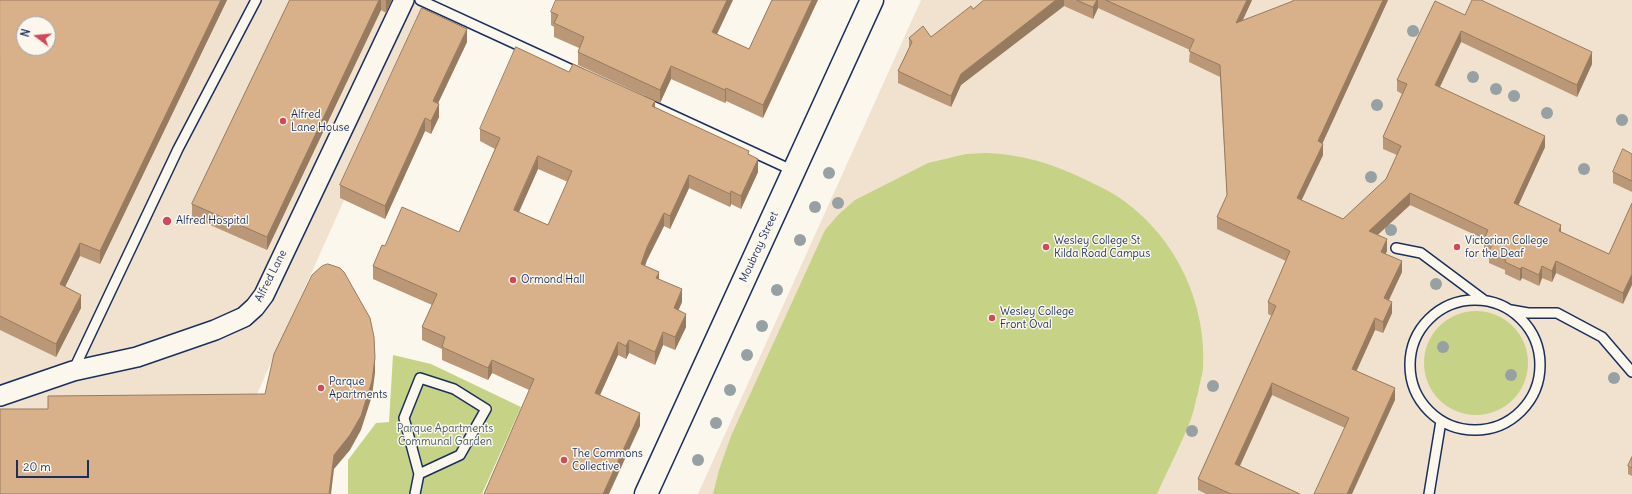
<!DOCTYPE html>
<style>
body{margin:0}
#map{position:relative;width:1632px;height:494px;overflow:hidden;background:#fbf7ec;font-family:Delius,sans-serif}
canvas{display:block}
.north{position:absolute;left:16px;top:16px;width:40px;height:40px;box-sizing:border-box;background:#fbf7ec;border:1px solid #a1a7b3;border-radius:50%;rotate:286deg;font-size:11px;font-weight:700;line-height:16px;text-align:center;color:#1b2f5e}
.north::after{content:'';display:block;margin:auto;width:14px;height:18px;background:#d1495b;clip-path:polygon(50% 0,100% 100%,50% 72%,0 100%)}
.scale{position:absolute;left:16px;top:460px;width:73px;height:18px;box-sizing:border-box;border:2px solid #1b2f5e;border-top:0;padding-left:5px;font-size:12px;line-height:14px;white-space:nowrap;color:#1b2f5e;-webkit-text-stroke:3px #fbf7ec;paint-order:stroke}
</style>
<div id="map">
<canvas width="1632" height="494"></canvas>
<div class="north">N</div>
<div class="scale">20 m</div>
</div>
<script>
const c = document.querySelector('canvas').getContext('2d');
c.lineJoin = 'round';
function fillPath(path, color) { c.fillStyle = color; c.fill(path, 'evenodd'); }
function trace(path, color, width, dash) { c.strokeStyle = color; c.lineWidth = width; c.lineCap = dash ? 'butt' : 'round'; c.setLineDash(dash || []); c.stroke(path); }
function label(font, color, halo, rows, align = 'center') {
  c.font = font + ' Delius,sans-serif'; c.lineWidth = 3; c.setLineDash([]); c.textBaseline = 'middle'; c.strokeStyle = halo; c.fillStyle = color; for (const [text, x, y, turn = 0] of rows) {
    c.save(); c.translate(x, y); c.rotate((+turn || 0) * Math.PI / 180); c.textAlign = isNaN(turn) ? turn : align; if (halo) c.strokeText(text, 0, 0); c.fillText(text, 0, 0); c.restore();
  }
}
const built = new Path2D(`
 M 0,0 L 434,0 L 257,394 L 0,494 ZM 24,24 L 48,24 L 48,48 L 24,48 Z
 M 921,0 L 1632,0 L 1632,494 L 698,494 Z`);
const green = new Path2D(`
 M 986,153 C 1020,154 1051,163 1082,178 C 1096,185 1111,191 1124,201 C 1177,239 1207,305 1203,369 C 1202,377 1199,385 1198,393 C 1195,402 1194,411 1191,419 C 1181,445 1168,469 1157,494 L 713,494 L 719,470 L 731,436 L 825,230 L 839,214 L 855,200 L 928,163 L 966,154 Z
 M1424 363a52 52 0 1 1 104 0a52 52 0 1 1-104 0Z
 M 393,355 L 431,364 L 521,407 L 482,494 L 348,494 L 348,460 L 376,423 L 389,422 Z`);
const service = new Path2D(`
 M 420,0 L 581,74
 M 644,102 L 794,171
 M 1396,248 L 1421,253 L 1484,300
 M1410 365a65 65 0 1 1 130 0a65 65 0 1 1-130 0Z
 M 1511,310 L 1528,313 L 1557,313 L 1602,337 L 1632,372
 M 73,371 L 178,149 L 256,0
 M 415,494 L 419,474 L 404,418 L 420,378 L 454,389 L 486,409 L 460,455 L 419,474
 M 1429,494 L 1441,421`);
const minor = new Path2D(`
 M 0,396 L 73,371 L 137,357 L 215,330 L 244,317 L 255,307 L 264,295 L 404,0`);
const tertiary = new Path2D(`
 M 646,494 L 872,0`);
const trees = [
 [1413,31],
 [1473,77],
 [1496,89],
 [1514,96],
 [1377,105],
 [1547,113],
 [1622,120],
 [1584,169],
 [829,173],
 [1371,177],
 [838,203],
 [815,207],
 [1391,230],
 [800,240],
 [1436,284],
 [777,290],
 [762,326],
 [1443,347],
 [747,355],
 [1511,375],
 [1614,378],
 [1213,386],
 [730,390],
 [716,423],
 [1192,431],
 [698,460]
];
const wall = new Path2D(`
 M 0,0 L 227,0 L 100,264 L 80,256 L 65,287 L 81,308 L 56,357 L 0,330 Z
 M 290,0 L 392,0 L 386,13 L 381,10 L 267,250 L 192,217 L 192,204 Z
 M 772,0 L 763,118 L 726,101 L 725,103 L 671,79 L 660,103 L 578,65 L 578,52 L 579,48 L 554,37 L 554,27 L 551,25 L 551,12 L 717,34 L 749,49 Z
 M 984,0 L 1252,0 L 1243,20 L 1388,0 L 1322,144 L 1323,155 L 1301,200 L 1343,219 L 1386,179 L 1397,155 L 1383,149 L 1383,137 L 1402,94 L 1397,91 L 1397,80 L 1465,15 L 1592,64 L 1577,97 L 1461,42 L 1440,87 L 1545,147 L 1518,205 L 1561,232 L 1609,254 L 1632,203 L 1623,304 L 1556,273 L 1552,282 L 1542,278 L 1539,286 L 1522,278 L 1520,281 L 1505,274 L 1505,270 L 1489,263 L 1489,253 L 1484,251 L 1484,239 L 1410,205 L 1377,235 L 1387,251 L 1385,254 L 1402,272 L 1389,300 L 1392,313 L 1383,333 L 1375,330 L 1356,371 L 1395,400 L 1345,428 L 1272,395 L 1240,466 L 1300,494 L 1206,494 L 1198,490 L 1198,479 L 1272,316 L 1268,314 L 1268,302 L 1286,261 L 1217,229 L 1217,217 L 1227,196 L 1220,77 L 1189,62 L 1190,50 L 1098,8 L 1093,19 L 1064,6 L 961,85 L 951,107 L 898,83 L 898,71 L 909,48 L 909,38 L 931,37 L 973,9 Z
 M 467,42 L 438,103 L 439,117 L 431,134 L 425,131 L 385,219 L 340,198 L 340,185 Z
 M 569,72 L 655,107 L 749,155 L 758,172 L 741,209 L 731,204 L 730,207 L 689,188 L 670,229 L 664,226 L 647,260 L 645,266 L 682,302 L 678,310 L 686,327 L 675,350 L 663,345 L 655,365 L 629,353 L 626,359 L 618,355 L 600,395 L 640,426 L 529,390 L 492,373 L 488,380 L 442,360 L 442,349 L 422,340 L 422,327 L 432,305 L 373,279 L 373,266 L 385,246 L 459,232 L 495,149 L 480,141 L 480,129 ZM 538,169 L 568,182 L 548,225 L 519,212 Z
 M 1632,154 L 1632,192 L 1613,183 L 1613,172 Z
 M 1632,457 L 1632,476 L 1628,474 L 1628,466 Z`);
const shadedWall = new Path2D(`
 M 221,0 L 227,0 L 100,264 L 100,251 Z
 M 379,0 L 381,0 L 381,10 L 267,250 L 267,237 Z
 M 386,0 L 392,0 L 386,13 Z
 M 727,0 L 733,0 L 712,45 L 712,32 Z
 M 812,0 L 818,0 L 763,118 L 763,105 Z
 M 1056,0 L 1064,0 L 1064,6 L 961,85 L 951,107 L 951,96 L 961,74 Z
 M 1097,0 L 1098,0 L 1098,8 L 1093,19 L 1093,7 Z
 M 1247,0 L 1252,0 L 1236,34 L 1236,23 Z
 M 1383,0 L 1388,0 L 1318,153 L 1318,141 Z
 M 467,29 L 467,42 L 433,114 L 433,101 Z
 M 1461,31 L 1461,42 L 1435,97 L 1435,85 Z
 M 1592,52 L 1592,64 L 1577,97 L 1577,85 Z
 M 671,66 L 671,79 L 660,103 L 660,90 Z
 M 726,88 L 726,101 L 725,103 L 725,90 Z
 M 655,101 L 655,114 L 652,106 Z
 M 439,104 L 439,117 L 431,134 L 431,121 Z
 M 425,118 L 425,131 L 385,219 L 385,206 Z
 M 1545,136 L 1545,147 L 1514,215 L 1514,203 Z
 M 1323,144 L 1323,155 L 1297,210 L 1297,198 Z
 M 538,156 L 538,169 L 514,223 L 514,210 Z
 M 758,159 L 758,172 L 741,209 L 741,196 Z
 M 689,175 L 689,188 L 670,229 L 670,216 Z
 M 731,191 L 731,204 L 730,207 L 730,194 Z
 M 1410,193 L 1410,205 L 1369,243 L 1369,231 Z
 M 664,213 L 664,226 L 647,260 L 641,277 L 641,264 L 647,247 Z
 M 1561,225 L 1561,236 L 1559,231 Z
 M 1387,239 L 1387,251 L 1381,263 L 1381,252 Z
 M 80,243 L 80,256 L 60,297 L 60,284 Z
 M 1402,261 L 1402,272 L 1384,310 L 1384,298 Z
 M 1556,261 L 1556,273 L 1552,282 L 1552,271 Z
 M 1542,266 L 1542,278 L 1539,286 L 1539,275 Z
 M 1522,267 L 1522,278 L 1520,281 L 1520,269 Z
 M 659,272 L 659,284 L 656,278 Z
 M 1632,274 L 1632,285 L 1623,304 L 1623,293 Z
 M 682,289 L 682,302 L 674,321 L 674,308 Z
 M 81,295 L 81,308 L 56,357 L 56,344 Z
 M 1392,302 L 1392,313 L 1383,333 L 1383,322 Z
 M 686,314 L 686,327 L 675,350 L 675,337 Z
 M 1375,318 L 1375,330 L 1352,381 L 1352,369 Z
 M 663,332 L 663,345 L 655,365 L 655,352 Z
 M 629,340 L 629,353 L 626,359 L 626,346 Z
 M 618,342 L 618,355 L 595,406 L 595,393 Z
 M 375,358 L 375,373 L 372,396 L 361,430 L 350,450 L 334,469 L 331,494 L 329,494 L 334,455 Z
 M 492,360 L 492,373 L 488,380 L 488,368 Z
 M 1272,383 L 1272,395 L 1235,476 L 1235,464 Z
 M 1395,388 L 1395,400 L 1352,494 L 1347,494 Z
 M 640,413 L 640,426 L 609,494 L 603,494 Z`);
const building = new Path2D(`
 M 0,0 L 221,0 L 100,251 L 80,243 L 60,284 L 81,295 L 56,344 L 0,316 ZM 24,24 L 48,24 L 48,48 L 24,48 Z
 M 290,0 L 379,0 L 267,237 L 192,204 Z
 M 556,0 L 727,0 L 712,32 L 749,49 L 772,0 L 812,0 L 763,105 L 726,88 L 725,90 L 671,66 L 660,90 L 578,52 L 584,37 L 554,23 L 558,15 L 551,12 Z
 M 984,0 L 1056,0 L 961,74 L 951,96 L 898,71 L 912,42 L 909,38 L 923,26 L 931,37 L 971,6 L 973,9 Z
 M 1077,0 L 1097,0 L 1093,7 Z
 M 1106,0 L 1247,0 L 1236,23 L 1293,1 L 1293,0 L 1383,0 L 1318,141 L 1323,144 L 1297,198 L 1343,219 L 1386,179 L 1401,146 L 1383,137 L 1407,84 L 1397,80 L 1435,1 L 1465,15 L 1472,0 L 1481,0 L 1592,52 L 1577,85 L 1461,31 L 1435,85 L 1545,136 L 1514,203 L 1561,225 L 1559,231 L 1609,254 L 1632,203 L 1632,274 L 1623,293 L 1556,261 L 1552,271 L 1542,266 L 1539,275 L 1522,267 L 1520,269 L 1505,262 L 1506,260 L 1489,251 L 1493,243 L 1484,239 L 1488,230 L 1410,193 L 1369,231 L 1387,239 L 1381,252 L 1402,261 L 1384,298 L 1392,302 L 1383,322 L 1375,318 L 1352,369 L 1395,388 L 1347,494 L 1314,494 L 1349,418 L 1272,383 L 1235,464 L 1300,494 L 1231,494 L 1198,479 L 1276,306 L 1268,302 L 1290,251 L 1217,217 L 1227,195 L 1220,65 L 1189,51 L 1194,40 Z
 M 422,8 L 467,29 L 433,101 L 439,104 L 431,121 L 425,118 L 385,206 L 340,185 Z
 M 516,47 L 569,72 L 573,64 L 655,101 L 652,106 L 749,151 L 748,154 L 758,159 L 741,196 L 731,191 L 730,194 L 689,175 L 670,216 L 664,213 L 647,247 L 641,264 L 659,272 L 656,278 L 682,289 L 674,308 L 686,314 L 675,337 L 663,332 L 655,352 L 629,340 L 626,346 L 618,342 L 595,393 L 640,413 L 603,494 L 484,494 L 534,379 L 492,360 L 488,368 L 442,347 L 445,337 L 422,327 L 437,294 L 373,266 L 382,245 L 385,246 L 402,207 L 459,232 L 500,138 L 480,129 ZM 538,156 L 572,171 L 548,225 L 514,210 Z
 M 1623,149 L 1632,154 L 1632,181 L 1613,172 Z
 M 328,264 L 340,268 L 344,272 L 370,318 L 374,337 L 375,358 L 372,381 L 361,416 L 350,435 L 334,455 L 329,494 L 0,494 L 0,409 L 48,409 L 48,396 L 265,394 L 274,354 L 312,275 L 322,266 Z
 M 1632,457 L 1632,468 L 1628,466 Z`);
const markers = [
 [283,121,4,"#d1495b"],
 [167,221,5,"#d1495b"],
 [1046,247,4,"#d1495b"],
 [1457,247,4,"#d1495b"],
 [513,280,4,"#d1495b"],
 [992,318,4,"#d1495b"],
 [321,388,4,"#d1495b"],
 [564,460,4,"#d1495b"]
];
const poiNames = [
 ["Alfred",291,115],
 ["Lane House",291,128],
 ["Alfred Hospital",176,221],
 ["Wesley College St",1054,241],
 ["Kilda Road Campus",1054,254],
 ["Victorian College",1465,241],
 ["for the Deaf",1465,254],
 ["Ormond Hall",521,280],
 ["Wesley College",1000,312],
 ["Front Oval",1000,325],
 ["Parque",329,382],
 ["Apartments",329,395],
 ["The Commons",572,454],
 ["Collective",572,467]
];
const streetNames = [
 ["Moubray Street",759,247,-65],
 ["Alfred Lane",271,276,-63]
];
const parkNames = [
 ["Parque Apartments",445,429],
 ["Communal Garden",445,442]
];
fillPath(built, '#f0e2ce');
fillPath(green, '#c6d387');
trace(service, '#1b2f5e', 12);
trace(minor, '#1b2f5e', 22);
trace(tertiary, '#1b2f5e', 25);
trace(service, '#fbf7ec', 9);
trace(minor, '#fbf7ec', 19);
trace(tertiary, '#fbf7ec', 22);
c.fillStyle = '#97a0a3';
for (const [x, y] of trees) { c.beginPath(); c.arc(x, y, 6, 0, 2 * Math.PI); c.fill(); }
fillPath(wall, '#ba9776');
fillPath(shadedWall, '#977b60');
fillPath(building, '#d8b089');
trace(building, '#977b60', 1);
for (const [x, y, r, color] of markers) { const dot = new Path2D(); dot.arc(x, y, r, 0, 2 * Math.PI); c.fillStyle = color; c.fill(dot); trace(dot, '#fbf7ec', 1.5); }
label('11px', '#1b2f5e', '#fbf7ec', poiNames, 'left');
label('11px', '#1b2f5e', '#fbf7ec', streetNames);
label('11px', '#465868', '#fbf7ec', parkNames);
</script>
